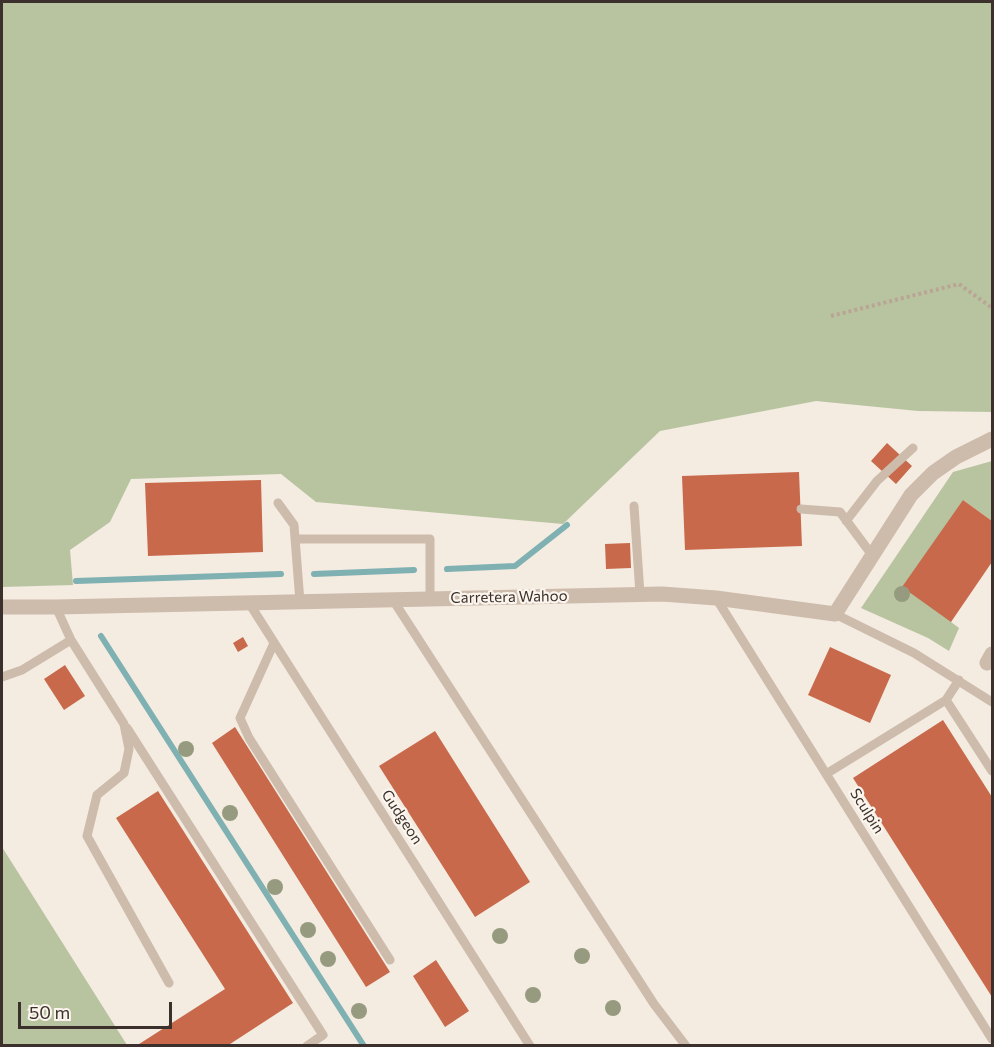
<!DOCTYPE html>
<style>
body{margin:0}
#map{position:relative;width:994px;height:1047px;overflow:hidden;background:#f4ebe1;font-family:Commissioner,sans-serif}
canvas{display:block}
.frame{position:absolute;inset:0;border:3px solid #3b302b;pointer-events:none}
.scale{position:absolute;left:18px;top:1002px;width:154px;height:27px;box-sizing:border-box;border:3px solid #3b302b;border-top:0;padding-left:8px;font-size:18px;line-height:21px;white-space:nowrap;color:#3b302b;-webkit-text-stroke:4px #fbf5ee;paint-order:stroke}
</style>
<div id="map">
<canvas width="994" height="1047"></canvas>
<div class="frame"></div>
<div class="scale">50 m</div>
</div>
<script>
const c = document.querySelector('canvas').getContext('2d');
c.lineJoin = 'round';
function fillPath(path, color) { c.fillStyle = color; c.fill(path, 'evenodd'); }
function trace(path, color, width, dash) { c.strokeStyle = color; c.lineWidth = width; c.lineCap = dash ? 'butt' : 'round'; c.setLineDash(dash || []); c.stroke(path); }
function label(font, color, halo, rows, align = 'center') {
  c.font = font + ' Commissioner,sans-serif'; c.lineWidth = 4.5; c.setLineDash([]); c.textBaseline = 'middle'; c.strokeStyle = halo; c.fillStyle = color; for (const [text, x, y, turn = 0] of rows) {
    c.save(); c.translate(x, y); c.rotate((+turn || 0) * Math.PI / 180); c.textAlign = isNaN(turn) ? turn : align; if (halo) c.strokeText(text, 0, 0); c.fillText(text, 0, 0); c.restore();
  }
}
const green = new Path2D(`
 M 2,2 L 992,2 L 992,412 L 918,411 L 816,401 L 660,431 L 563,524 L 316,502 L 281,474 L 131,479 L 110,522 L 70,550 L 73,585 L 2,587 Z
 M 992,461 L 992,521 L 963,500 L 951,622 L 959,628 L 949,651 L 928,638 L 861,608 L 953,472 Z
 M 2,847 L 127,1045 L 2,1045 Z`);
const stream = new Path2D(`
 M 447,569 L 515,566 L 567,525
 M 314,574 L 414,570
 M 76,581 L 281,574
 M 101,636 L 364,1046`);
const building = new Path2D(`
 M 887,443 L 912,466 L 896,484 L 871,461 Z
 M 799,472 L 802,546 L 685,550 L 682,476 Z
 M 261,480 L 263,552 L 148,556 L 145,483 Z
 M 963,500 L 992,521 L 992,562 L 951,622 L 902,587 Z
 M 630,543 L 631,568 L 606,569 L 605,544 Z
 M 243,637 L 248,646 L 238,652 L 233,643 Z
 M 830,647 L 891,675 L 870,723 L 808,695 Z
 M 65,665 L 85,696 L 64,710 L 44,679 Z
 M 943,720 L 992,797 L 992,997 L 853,778 Z
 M 235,727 L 390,972 L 366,987 L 212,743 Z
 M 435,731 L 530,882 L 475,917 L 379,766 Z
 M 158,791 L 293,1003 L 227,1046 L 136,1046 L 225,989 L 116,818 Z
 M 436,960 L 469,1011 L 445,1027 L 413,976 Z`);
const path = new Path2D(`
 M 831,316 L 959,284 L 992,308`);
const service = new Path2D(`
 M 278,503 L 294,525 L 300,602
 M 634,506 L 640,594
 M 801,509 L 840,512 L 872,555
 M 846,521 L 877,481 L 913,448
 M 295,539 L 430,539 L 430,599
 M 716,598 L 992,1039
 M 393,600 L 654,1004 L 686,1046
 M 249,603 L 530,1046
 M 835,614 L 914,653 L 992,702
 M 71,640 L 124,724 L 129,749 L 124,773 L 97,795 L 87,836 L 169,983
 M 274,643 L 240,718 L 249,738 L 390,960
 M 2,677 L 22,670 L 71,640 L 56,607
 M 946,700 L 992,771
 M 127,728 L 323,1035 L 307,1046
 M 826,774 L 946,700 L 959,680`);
const minor = new Path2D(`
 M 2,607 L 56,607 L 662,594 L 716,598 L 835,614 L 911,495 L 933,473 L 956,457 L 992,439
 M 987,663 L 992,654`);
const trees = [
 [902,594],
 [186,749],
 [230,813],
 [275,887],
 [308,930],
 [500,936],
 [582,956],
 [328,959],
 [533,995],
 [613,1008],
 [359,1011]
];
const streetNames = [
 ["Carretera Wahoo",509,597,-1],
 ["Sculpin",867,811,58],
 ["Gudgeon",402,817,57]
];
fillPath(green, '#b8c4a0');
trace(stream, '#7fb0b2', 6);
fillPath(building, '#c8694b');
trace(path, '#b9a596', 4, [3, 3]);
trace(service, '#cdbbac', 9);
trace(minor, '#cdbbac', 15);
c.fillStyle = '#969b7f';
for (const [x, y] of trees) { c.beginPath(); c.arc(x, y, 8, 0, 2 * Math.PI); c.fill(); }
label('15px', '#3b302b', '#fbf5ee', streetNames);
</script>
